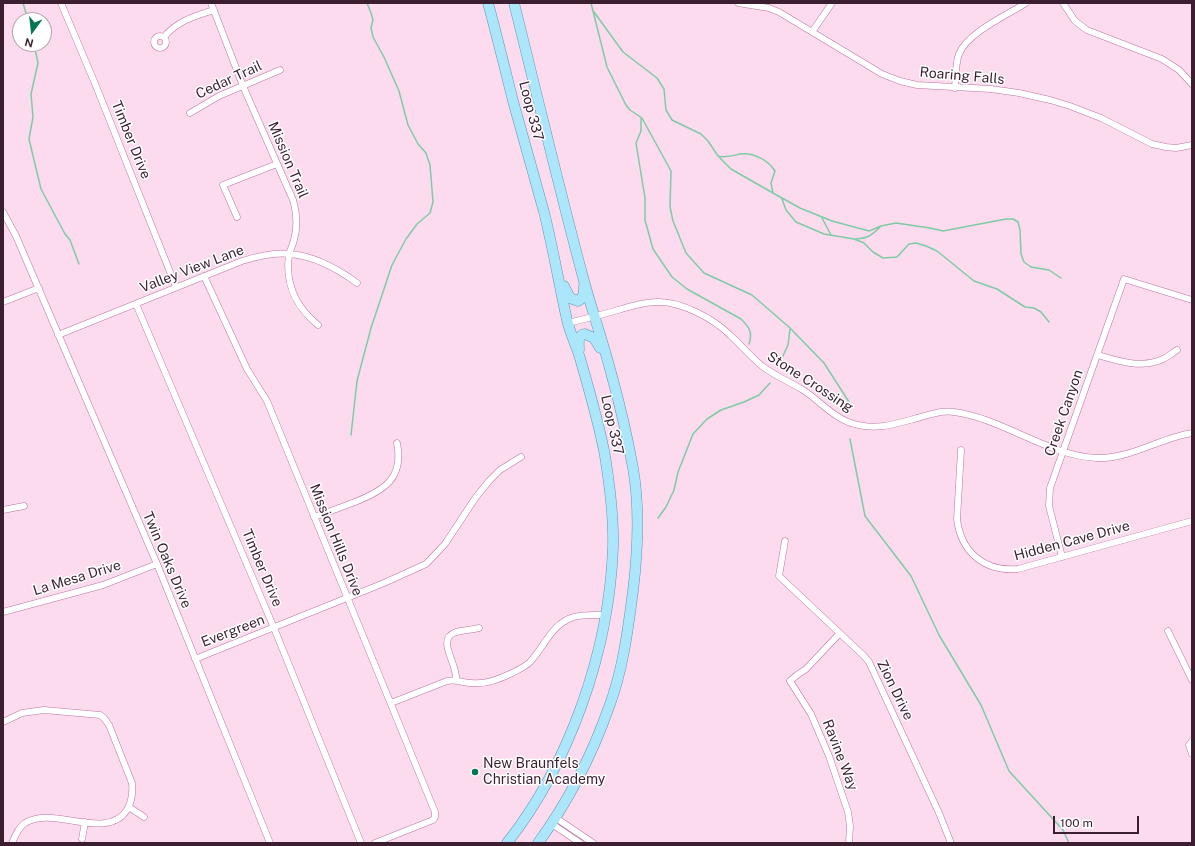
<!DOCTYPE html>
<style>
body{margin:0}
#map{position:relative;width:1195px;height:846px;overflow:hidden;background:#fbdbed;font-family:"Public Sans",sans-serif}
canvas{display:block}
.frame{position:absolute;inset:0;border:4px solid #3b1f31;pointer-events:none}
.north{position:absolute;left:12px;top:12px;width:40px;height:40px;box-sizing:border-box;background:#fff;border:1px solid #b1a5ad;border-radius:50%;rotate:195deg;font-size:11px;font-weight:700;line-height:16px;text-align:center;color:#3b1f31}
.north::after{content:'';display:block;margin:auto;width:14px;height:18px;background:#057650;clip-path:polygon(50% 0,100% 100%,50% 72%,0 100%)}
.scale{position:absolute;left:1053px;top:816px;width:86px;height:18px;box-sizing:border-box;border:2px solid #3b1f31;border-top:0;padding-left:5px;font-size:12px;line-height:14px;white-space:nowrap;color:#3b1f31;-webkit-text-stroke:3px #fff;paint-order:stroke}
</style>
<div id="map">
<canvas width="1195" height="846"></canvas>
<div class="frame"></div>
<div class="north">N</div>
<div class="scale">100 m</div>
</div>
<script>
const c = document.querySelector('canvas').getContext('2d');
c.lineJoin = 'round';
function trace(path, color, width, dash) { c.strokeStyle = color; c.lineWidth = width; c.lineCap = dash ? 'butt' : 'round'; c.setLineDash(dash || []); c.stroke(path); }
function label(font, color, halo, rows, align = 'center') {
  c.font = font + ' "Public Sans",sans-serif'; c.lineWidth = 3; c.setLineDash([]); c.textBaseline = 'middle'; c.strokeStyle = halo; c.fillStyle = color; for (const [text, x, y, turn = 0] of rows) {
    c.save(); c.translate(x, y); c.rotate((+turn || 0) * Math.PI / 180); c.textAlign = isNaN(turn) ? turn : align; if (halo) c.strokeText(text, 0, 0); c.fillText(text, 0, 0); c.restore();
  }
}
const stream = new Path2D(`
 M 23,3 L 28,20
 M 591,3 L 607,67 L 626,105 L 630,110 L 642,118 L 671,171 L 670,207 L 673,221 L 686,253 L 704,273 L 752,295 L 790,328 L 824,363 L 849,402
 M 594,12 L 623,52 L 657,78 L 664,89 L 666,110 L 672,120 L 701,134 L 708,141 L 718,156 C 726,158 732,156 740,154 C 753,152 768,160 775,171 L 771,183 L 773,193 L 800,208 L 832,221 L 869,231 L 881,226 L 896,223 L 930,228 L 943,231 L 1006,219 L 1013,219 L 1018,222 L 1020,230 L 1021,254 L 1024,262 L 1031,267 L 1049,270 L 1061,278
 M 34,44 L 38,63 L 31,94 L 33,117 L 29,139 L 41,189 L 65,234 L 70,240 L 79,264
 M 641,119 L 641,131 L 636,143 L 645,198 L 645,220 L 653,249 L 672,277 L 687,289 L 741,319 C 749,327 753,332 749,344
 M 719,157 L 731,169 L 773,193
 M 782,199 L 786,210 L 796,222 L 824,234 L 854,239 L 864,243 L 873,252 L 883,258 L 897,257 L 909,244 L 916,243 L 926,246 L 937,251 L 974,281 L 997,289 L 1025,307 L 1034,308 L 1041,312 L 1049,322
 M 822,218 L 831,235
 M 856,239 C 868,238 871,236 880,227
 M 781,360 L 788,345 L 790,329
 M 351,435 L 357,381 L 371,328 L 392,265 L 406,239 L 417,224 L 430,213 L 433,202 L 430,165 L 426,153 L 418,144 L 408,125 L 399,91 L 384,57 L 373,37 L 371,28 L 373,20 L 371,13 L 367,3
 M 850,439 L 865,516 L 911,576 L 939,635 L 981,705 L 1009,771 L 1063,830 L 1069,843
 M 658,518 L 666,507 L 674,490 L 678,472 L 693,434 L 707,419 L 721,410 L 744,402 L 759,395 L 770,383`);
const minor = new Path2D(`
 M 61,3 L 96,86 L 176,287
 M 211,3 L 243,86 L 293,200 C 297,214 298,226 294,240 C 293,245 290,250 289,255 C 285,283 296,307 318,325
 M 738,3 L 769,8 L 779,12 L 882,74 L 900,81 L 917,85 L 991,89 L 1019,93 L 1050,100 L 1070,106 L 1101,118 L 1152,144 L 1166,147 L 1176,148 L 1192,145
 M 1063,3 L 1075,21 L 1087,30 L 1162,59 L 1179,70 L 1192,84
 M 812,32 L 832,3
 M154 42a6 6 0 1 1 12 0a6 6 0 1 1-12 0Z
 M 164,37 C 177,21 195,16 214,10
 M 955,88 C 956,77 955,65 959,54 C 967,33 1007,15 1026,3
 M 190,113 L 219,96 L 280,70
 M 3,212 L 16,236 L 157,564 L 270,843
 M 237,217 L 223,185 L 277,164
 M 204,276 L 247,369 L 267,401 L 435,812 L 435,817 L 433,820 L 375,843
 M 3,302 L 39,288
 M 136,304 L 274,628 L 361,843
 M 568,323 C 585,319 601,315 618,310 C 631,306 644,302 657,302 C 681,301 714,319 730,335 C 741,345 751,357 762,366 C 775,376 790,382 803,390 C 819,400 830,415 848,422 C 875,432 895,424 921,417 C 931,414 943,410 954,412 C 1002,418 1048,456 1097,458 C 1130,459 1160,438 1192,433
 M 58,335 L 242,261 C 255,257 276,252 290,254 C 314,256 338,269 357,283
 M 1098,355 C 1118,361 1142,369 1163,359 C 1168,357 1172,353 1177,350
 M 961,450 L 957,519 C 961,552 984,572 1018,569 L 1192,521
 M 3,510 L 24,506
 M 314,517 C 328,512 342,507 355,502 C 385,490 404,478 397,443
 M 785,541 L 779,576 L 864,656 L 869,662 L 939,813 L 951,843
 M 1062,557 L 1049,506 L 1050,488 L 1124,279 L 1192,300
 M 3,612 L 103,585 L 157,564
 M 1168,631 L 1192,680
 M 840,633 L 806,669 L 797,675 L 790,681 L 811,714 L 829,756 L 848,812 L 850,826 L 849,843
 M 195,659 L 384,583 L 426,564 L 445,544 L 476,497 L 489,481 L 500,470 L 521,457
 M 456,680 C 458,664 435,639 456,632 C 464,630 471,630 479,628
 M 391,703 L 447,681 C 456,679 463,683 471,683 C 485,685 500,679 512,673 C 518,670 525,667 530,662 C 545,646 552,623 574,617 C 584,614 595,615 605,615
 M 3,722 L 22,713 L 44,710 L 100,715 L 104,718 L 109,725 L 132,783 C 133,793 132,801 127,810 C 106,842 54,805 25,823 C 18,828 15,836 12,843
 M 1192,741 L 1189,745 L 1192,754
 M 129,807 L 144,817
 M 556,818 L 593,843
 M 552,824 L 580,843
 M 82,839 L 85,822`);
const primary = new Path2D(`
 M 488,3 C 497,36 505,69 513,101 C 523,138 534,175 544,212 C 553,248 559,284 567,320 C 570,333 576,345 580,358 C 589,390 599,423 605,456 C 610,487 614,517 613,548 C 609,651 570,763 507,843
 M 514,3 C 537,95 559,188 584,281 C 592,310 602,339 610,369 C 619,401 627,435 633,468 C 640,508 638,550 633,591 C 628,629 623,670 609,707 C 592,755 568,802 538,843
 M 564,286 L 570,298 L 578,301 C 584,298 584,292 584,286
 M 579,350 C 579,344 577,335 585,334 L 594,338 L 600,348`);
const markers = [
 [475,772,4,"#057650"]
];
const streetNames = [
 ["Roaring Falls",962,76,5],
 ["Cedar Trail",229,80,-25],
 ["Loop 337",531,111,75],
 ["Timber Drive",131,140,68],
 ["Mission Trail",288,160,67],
 ["Valley View Lane",192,269,-21],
 ["Stone Crossing",810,382,33],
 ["Creek Canyon",1064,413,-71],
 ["Loop 337",612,425,77],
 ["Mission Hills Drive",336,540,68],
 ["Hidden Cave Drive",1072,541,-15],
 ["Twin Oaks Drive",167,560,67],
 ["Timber Drive",262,568,67],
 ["La Mesa Drive",77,578,-17],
 ["Evergreen",233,631,-21],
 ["Zion Drive",895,690,64],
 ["Ravine Way",840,755,69]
];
const poiNames = [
 ["New Braunfels",483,764],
 ["Christian Academy",483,780]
];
trace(stream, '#7fcba6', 1.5);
trace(minor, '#bb75a1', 7);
trace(primary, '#6196b2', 11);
trace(minor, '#fff', 6);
trace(primary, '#ace6fa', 10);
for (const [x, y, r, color] of markers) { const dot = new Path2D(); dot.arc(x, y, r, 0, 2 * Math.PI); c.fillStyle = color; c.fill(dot); trace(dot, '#fff', 1.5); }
label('14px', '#3b1f31', '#fff', streetNames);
label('14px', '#3b1f31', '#fff', poiNames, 'left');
</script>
